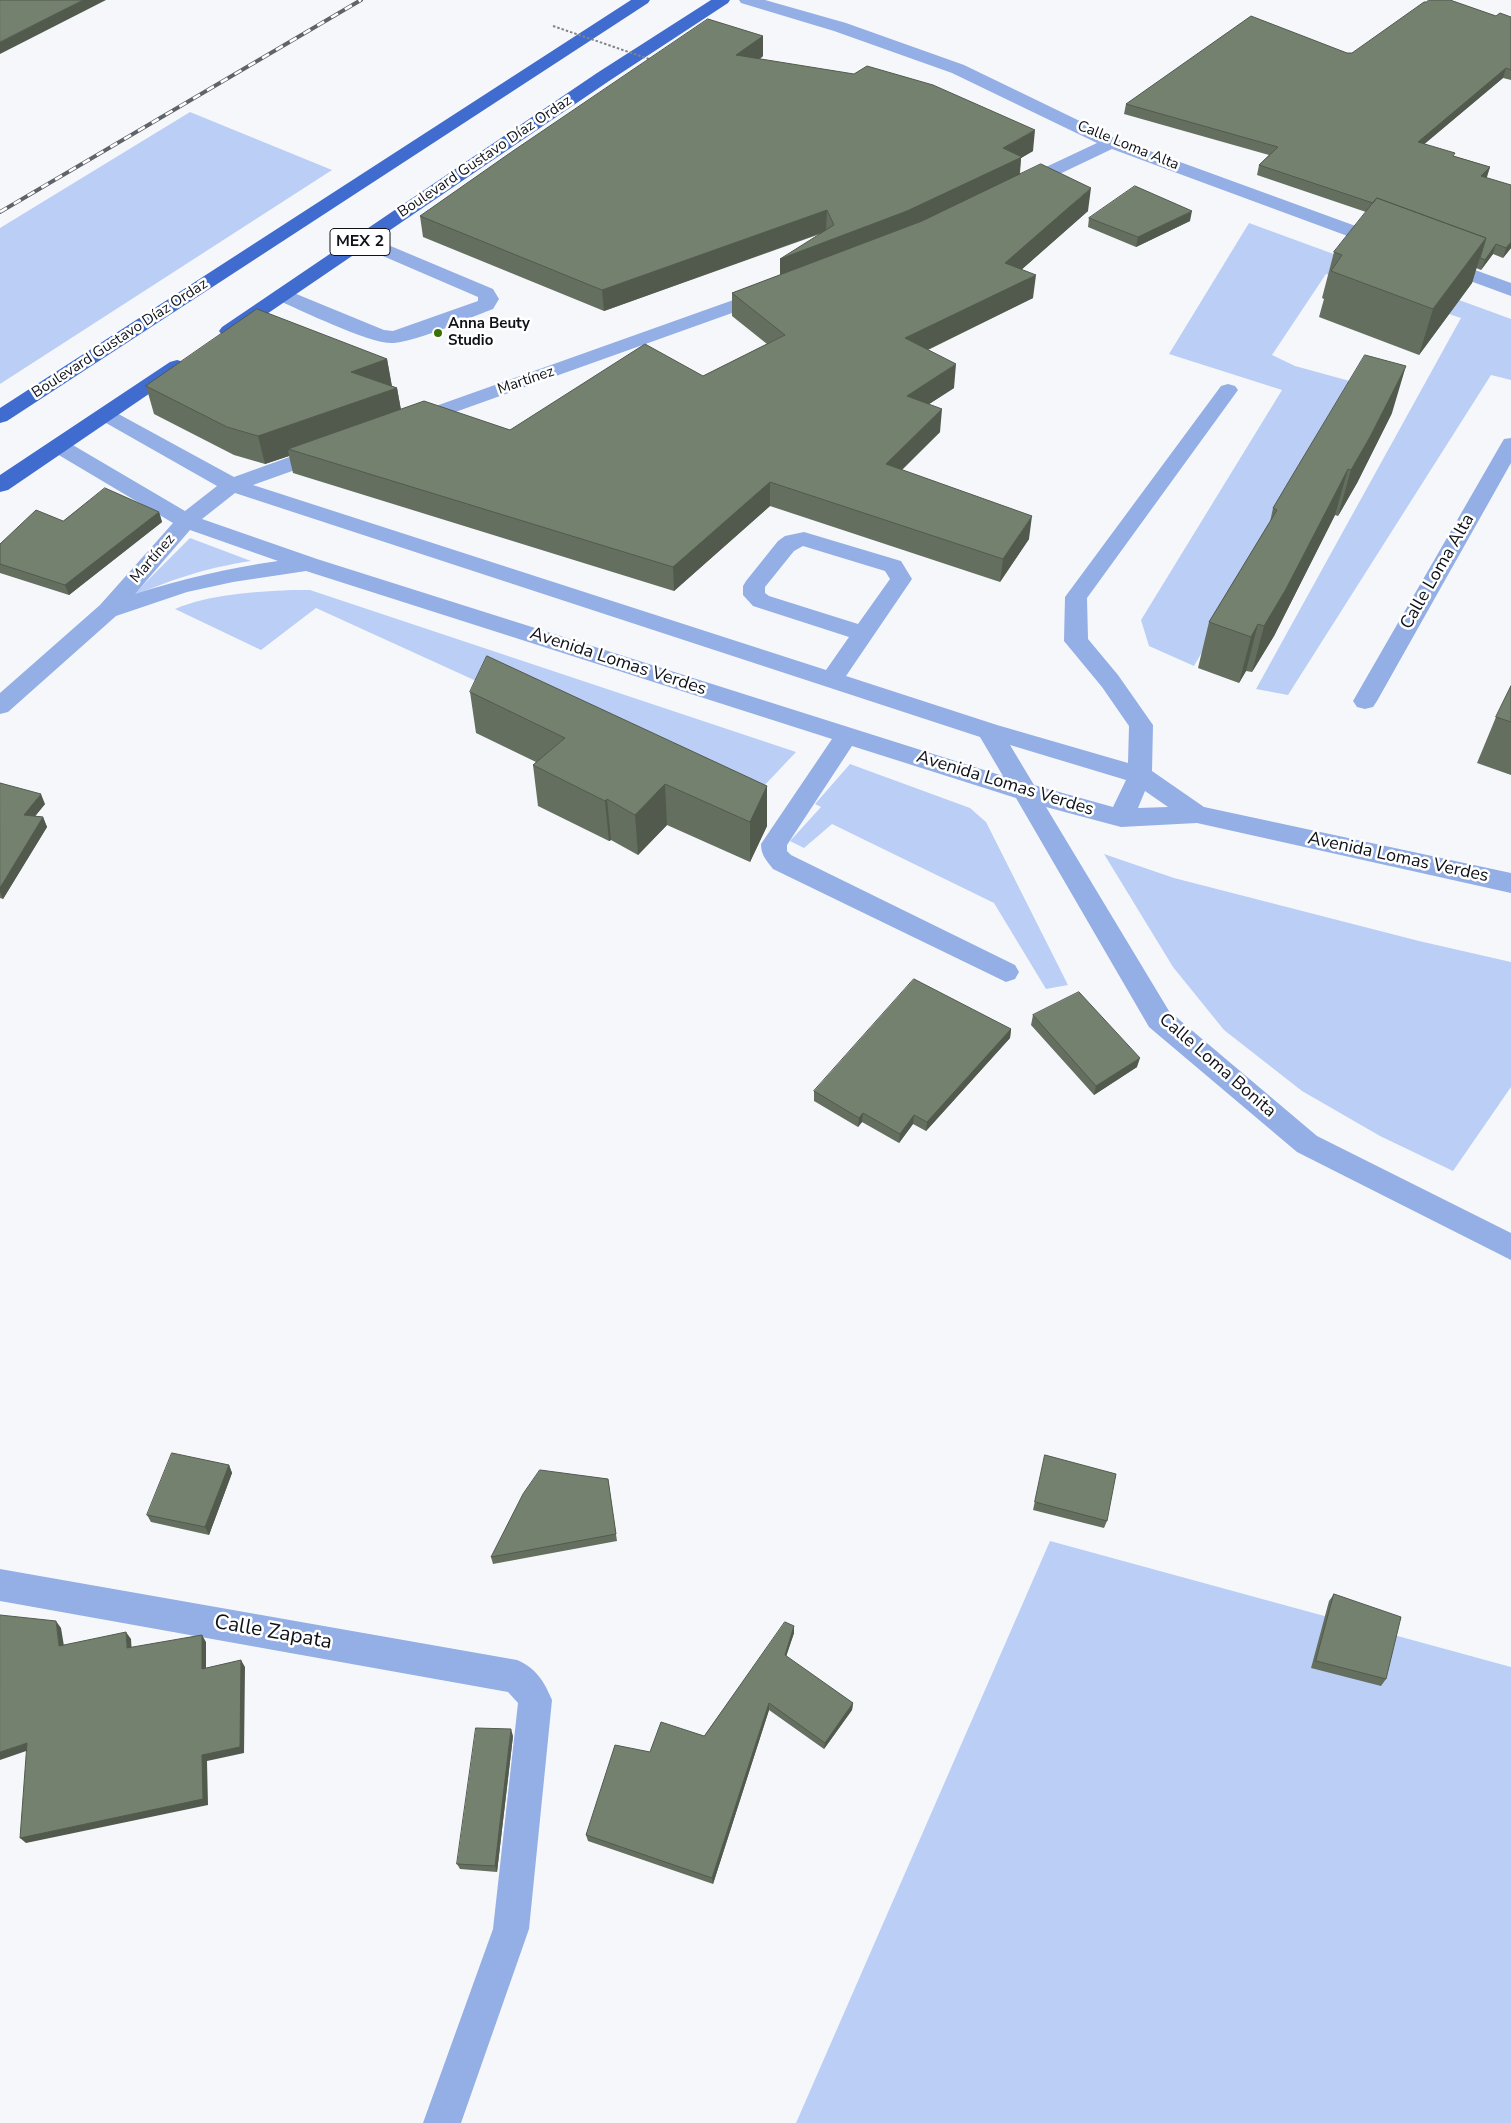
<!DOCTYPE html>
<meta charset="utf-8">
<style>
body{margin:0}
canvas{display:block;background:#f5f7fb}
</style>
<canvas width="1511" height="2123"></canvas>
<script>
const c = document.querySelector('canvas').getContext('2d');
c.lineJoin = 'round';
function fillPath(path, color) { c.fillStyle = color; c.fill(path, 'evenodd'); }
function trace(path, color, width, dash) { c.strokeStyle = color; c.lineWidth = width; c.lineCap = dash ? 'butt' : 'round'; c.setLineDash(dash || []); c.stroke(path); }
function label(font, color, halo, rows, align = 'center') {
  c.font = font + ' "Nunito Sans",sans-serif'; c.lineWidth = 5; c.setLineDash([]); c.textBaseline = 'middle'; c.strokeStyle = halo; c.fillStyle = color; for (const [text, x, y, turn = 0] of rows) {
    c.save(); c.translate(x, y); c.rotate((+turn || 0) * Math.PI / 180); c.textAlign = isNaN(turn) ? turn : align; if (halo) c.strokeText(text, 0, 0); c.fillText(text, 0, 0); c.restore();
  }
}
const green = new Path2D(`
 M 190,112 L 332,170 L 0,384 L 0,228 Z
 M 1249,223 L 1511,319 L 1511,380 L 1491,375 L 1288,695 L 1256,689 L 1461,318 L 1326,274 L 1272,355 L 1295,366 L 1357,383 L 1194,666 L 1149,646 L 1141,620 L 1282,390 L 1169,354 Z
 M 190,538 L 251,561 C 205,568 173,579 131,597 Z
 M 291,590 L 310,590 L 796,752 L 745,806 L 733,798 L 316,608 L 261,650 L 175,609 C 211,594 252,592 291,590 Z
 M 850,764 L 970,808 L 986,822 L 1068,985 L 1046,989 L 994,903 L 832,824 L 804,848 L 790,841 L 821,807 L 815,804 Z
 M 1104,854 L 1174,878 L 1419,941 L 1511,962 L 1511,1087 L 1453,1171 L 1380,1136 L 1302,1091 L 1224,1030 L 1173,967 Z
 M 1050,1541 L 1511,1667 L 1511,2123 L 796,2123 Z`);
const minor = new Path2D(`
 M 739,0 L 765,0 L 846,23 L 964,65 L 1117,139 L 1394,240 L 1396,244 L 1394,248 L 1387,250 L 1380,248 L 1112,149 L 1026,190 L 1020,191 L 1014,190 L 1011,186 L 1014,182 L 1097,143 L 952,73 L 834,31 L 741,3 Z
 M 362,234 L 493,289 L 499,299 L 493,309 C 466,319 422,340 394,343 C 371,345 301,310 275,299 L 272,295 L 275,291 L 282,289 L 289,291 L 384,330 L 393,331 L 478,301 L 478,297 L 355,244 L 353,240 L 355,236 Z
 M 1439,257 L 1511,283 L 1511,296 L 1432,267 L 1429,263 L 1432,259 Z
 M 767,288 L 774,290 L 777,294 L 774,298 L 419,425 L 412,427 L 405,425 L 402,421 L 405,417 Z
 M 1228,384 L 1235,386 L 1238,390 L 1087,598 L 1088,639 L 1118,675 L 1153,725 L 1152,771 L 1204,807 L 1511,873 L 1511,893 L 1197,823 L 1121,827 L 1046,807 L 1169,1011 L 1317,1136 L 1511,1233 L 1511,1260 L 1297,1152 L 1149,1027 L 1016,798 L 852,746 L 787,845 L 787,851 L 791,855 L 1015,965 L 1019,972 L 1015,979 L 1006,982 L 773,869 C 766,860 761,855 761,844 L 832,739 L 306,571 L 233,582 L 187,592 L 116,616 L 8,712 L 0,714 L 0,693 L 100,605 L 173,523 L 52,451 L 49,446 L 52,441 L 59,440 L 66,441 L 185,511 L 217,486 L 99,419 L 96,415 L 99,411 L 106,409 L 113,411 L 234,477 L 320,446 L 327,445 L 334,446 L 338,451 L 334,456 L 253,485 L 826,670 L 849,637 L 753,606 L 743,595 L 743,586 L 746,581 L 778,541 L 785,536 L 804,532 L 901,561 L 912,579 L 846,676 L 997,725 L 1128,763 L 1129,726 L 1102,687 L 1064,641 L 1065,597 L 1221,386 ZM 235,493 L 980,737 L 1003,776 L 317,559 L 202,519 ZM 190,530 L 278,561 C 229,568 182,579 135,594 ZM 803,546 L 885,571 L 890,579 L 858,624 L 769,596 L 765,593 L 765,587 L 794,551 ZM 1010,745 L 1126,780 L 1113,807 L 1034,785 ZM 1145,791 L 1168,807 L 1138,808 Z
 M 1511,438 L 1511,463 L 1377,701 L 1373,707 L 1365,709 L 1357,707 L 1353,701 L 1501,444 L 1504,439 Z
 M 0,1569 L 517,1660 C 536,1668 544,1681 552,1700 L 529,1929 L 461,2123 L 423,2123 L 493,1929 L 518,1703 L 508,1692 L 0,1601 Z`);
const major = new Path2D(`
 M 631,0 L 650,0 L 648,3 L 7,421 L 0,423 L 0,408 Z
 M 711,0 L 730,0 L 728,3 L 609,81 L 236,335 L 229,337 L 222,335 L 219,331 L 222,327 L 597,73 Z
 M 177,360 L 184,362 L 187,366 L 184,370 L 8,490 L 0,492 L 0,475 L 170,362 Z`);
const rail = new Path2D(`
 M 0,212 L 361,0`);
const pathBridge = new Path2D(`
 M 553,26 L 652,60`);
const wall = new Path2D(`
 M 1496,16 L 1511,17 L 1511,80 L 1503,78 L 1424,144 L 1454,156 L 1490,167 L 1486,177 L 1511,248 L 1503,258 L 1493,254 L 1481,270 L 1476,268 L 1472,283 L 1419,355 L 1319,317 L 1324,299 L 1322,298 L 1334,252 L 1366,212 L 1257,175 L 1259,165 L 1269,155 L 1124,114 L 1126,104 L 1347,53 L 1352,53 Z
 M 763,36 L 763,56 L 760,59 L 1033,151 L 1021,158 L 1020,174 L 1088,211 L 1022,269 L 1033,298 L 928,350 L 954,388 L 929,404 L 940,432 L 902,470 L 1029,539 L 1000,582 L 770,506 L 674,591 L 293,473 L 289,456 L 265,464 L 234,455 L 154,414 L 146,386 L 387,359 L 392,386 L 397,388 L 401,410 L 510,430 L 703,376 L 767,344 L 732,316 L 732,293 L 780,275 L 820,234 L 604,311 L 423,237 L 420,216 Z
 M 1089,218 L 1190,221 L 1136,247 L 1088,227 Z
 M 1392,413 L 1357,483 L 1338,516 L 1335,515 L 1274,636 L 1252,672 L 1246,671 L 1239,683 L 1198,668 L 1209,622 L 1270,522 L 1273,508 Z
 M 159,512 L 162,522 L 69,595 L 0,573 L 0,544 L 63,521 Z
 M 1511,686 L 1511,775 L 1477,763 L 1496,717 Z
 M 470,692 L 767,786 L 767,826 L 750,862 L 667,825 L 638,855 L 611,840 L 609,841 L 538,806 L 533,765 L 536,762 L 476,733 Z
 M 0,783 L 45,804 L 35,816 L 43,817 L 47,827 L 3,899 L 0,898 Z
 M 1033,1015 L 1137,1067 L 1094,1095 L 1031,1025 Z
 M 1011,1029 L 1010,1038 L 926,1131 L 913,1124 L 899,1143 L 862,1122 L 858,1127 L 814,1101 L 814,1091 Z
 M 1045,1455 L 1107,1521 L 1104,1528 L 1033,1510 Z
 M 229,1465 L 232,1473 L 209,1535 L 151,1522 L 147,1515 Z
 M 608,1479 L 617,1541 L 493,1564 L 491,1557 Z
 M 1334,1594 L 1386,1679 L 1381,1686 L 1311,1668 L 1329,1601 Z
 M 794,1626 L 794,1633 L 786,1657 L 853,1703 L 852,1710 L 824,1749 L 769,1710 L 713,1884 L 588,1841 L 586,1835 L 704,1736 Z
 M 513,1736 L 497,1872 L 460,1869 L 457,1864 Z`);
const shadedWall = new Path2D(`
 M 83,0 L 106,0 L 0,54 L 0,42 Z
 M 763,36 L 763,56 L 736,76 L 736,55 Z
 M 1506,68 L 1503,78 L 1415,152 L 1418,142 Z
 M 1035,130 L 1033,151 L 1021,158 L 1019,178 L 905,232 L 780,281 L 780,259 L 1003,148 Z
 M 1490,167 L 1487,177 L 1478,185 L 1481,176 Z
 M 1091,188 L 1088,211 L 1003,286 L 1005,263 Z
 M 827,210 L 826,231 L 604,311 L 602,290 Z
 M 1192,211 L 1190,221 L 1136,247 L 1138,237 Z
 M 1486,238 L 1472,283 L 1419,355 L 1433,309 Z
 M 1511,242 L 1511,248 L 1503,258 L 1506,248 Z
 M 1496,244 L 1493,254 L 1481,270 L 1485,260 Z
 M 1036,275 L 1033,298 L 904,361 L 905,338 Z
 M 387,359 L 392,388 L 351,372 Z
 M 956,364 L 954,388 L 906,419 L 907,396 Z
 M 1406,366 L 1392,413 L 1357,483 L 1338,516 L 1351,470 Z
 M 397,388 L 402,416 L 288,449 L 289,456 L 265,464 L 258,436 Z
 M 942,409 L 940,432 L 884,487 L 886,464 Z
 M 1348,469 L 1335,515 L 1274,636 L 1252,672 L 1264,626 Z
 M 770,482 L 770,506 L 674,591 L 673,567 Z
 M 159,512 L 162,522 L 69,595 L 65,585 Z
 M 1032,516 L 1029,539 L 1000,582 L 1003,559 Z
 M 1258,624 L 1246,671 L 1239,683 L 1251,637 Z
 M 665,784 L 667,825 L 638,855 L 635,815 Z
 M 767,786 L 767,826 L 750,862 L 750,822 Z
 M 41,794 L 45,804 L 28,825 L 24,815 Z
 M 607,799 L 611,840 L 609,841 L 605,801 Z
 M 43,817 L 47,827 L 3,899 L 0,892 L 0,888 Z
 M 1011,1029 L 1010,1038 L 926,1131 L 927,1122 Z
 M 1140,1058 L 1137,1067 L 1094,1095 L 1096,1086 Z
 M 863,1113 L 862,1122 L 858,1127 L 859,1118 Z
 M 914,1115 L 913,1124 L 899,1143 L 900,1134 Z
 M 229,1465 L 232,1473 L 209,1535 L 205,1527 Z
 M 56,1621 L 61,1628 L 65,1652 L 59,1646 Z
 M 794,1626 L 794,1633 L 784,1662 L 785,1655 Z
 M 126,1632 L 131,1639 L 132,1655 L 127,1648 Z
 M 202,1635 L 206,1642 L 206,1675 L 202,1669 Z
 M 241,1660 L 245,1667 L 244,1753 L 207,1761 L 208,1805 L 26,1843 L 20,1838 L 202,1755 Z
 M 769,1703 L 769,1710 L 713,1884 L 712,1878 Z
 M 853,1703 L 852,1710 L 824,1749 L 825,1743 Z
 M 511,1729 L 513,1736 L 497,1872 L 495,1866 Z
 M 27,1743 L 32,1749 L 0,1760 L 0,1752 Z`);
const building = new Path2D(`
 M 0,0 L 83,0 L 0,42 Z
 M 1429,0 L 1450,0 L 1496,16 L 1500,13 L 1511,17 L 1511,70 L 1506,68 L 1418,142 L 1455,153 L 1453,156 L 1490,167 L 1481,176 L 1511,185 L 1511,242 L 1506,248 L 1496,244 L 1485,260 L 1480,258 L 1486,238 L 1377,198 L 1373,203 L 1259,165 L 1278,147 L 1126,104 L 1251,16 L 1347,53 L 1352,53 L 1424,2 L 1426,2 Z
 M 708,19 L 763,36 L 736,55 L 854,74 L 867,66 L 933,85 L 1035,130 L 1003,148 L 1022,157 L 907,211 L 780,259 L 834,225 L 827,210 L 602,290 L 420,216 L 510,153 Z
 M 1041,164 L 1091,188 L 1005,263 L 1036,275 L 905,338 L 956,364 L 907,396 L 942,409 L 886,464 L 1032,516 L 1003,559 L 770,482 L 673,567 L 288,449 L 424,401 L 510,430 L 645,344 L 703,376 L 785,335 L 732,293 L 922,221 Z
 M 1135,186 L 1192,211 L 1138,237 L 1089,218 Z
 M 1377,198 L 1486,238 L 1433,309 L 1331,271 L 1342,255 L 1334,252 Z
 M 257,309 L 387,359 L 351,372 L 397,388 L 258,436 L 227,427 L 146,386 Z
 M 1365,355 L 1406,366 L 1370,437 L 1351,470 L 1348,469 L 1286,589 L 1264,626 L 1258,624 L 1251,637 L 1209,622 L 1277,510 L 1273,508 L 1298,466 Z
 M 105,488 L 159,512 L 65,585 L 0,564 L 0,544 L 36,510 L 63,521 Z
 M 487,656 L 767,786 L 750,822 L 665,784 L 635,815 L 607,799 L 605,801 L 533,765 L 565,738 L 470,692 Z
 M 1511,686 L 1511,722 L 1496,717 Z
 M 0,783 L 41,794 L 24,815 L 43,817 L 0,888 Z
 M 914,979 L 1011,1029 L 927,1122 L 914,1115 L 900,1134 L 863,1113 L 859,1118 L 814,1091 Z
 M 1079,992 L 1140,1058 L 1096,1086 L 1033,1015 Z
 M 172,1453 L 229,1465 L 205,1527 L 147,1515 Z
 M 1045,1455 L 1116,1474 L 1107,1521 L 1035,1502 Z
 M 540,1470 L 608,1479 L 616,1534 L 491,1557 L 523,1494 Z
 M 1334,1594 L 1401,1617 L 1386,1679 L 1316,1661 Z
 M 0,1615 L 56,1621 L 59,1646 L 126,1632 L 127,1648 L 202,1635 L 202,1669 L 241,1660 L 240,1747 L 202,1755 L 203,1799 L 20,1838 L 27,1743 L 0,1752 Z
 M 785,1622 L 794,1626 L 785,1655 L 853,1703 L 825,1743 L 769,1703 L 712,1878 L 586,1835 L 615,1745 L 650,1752 L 661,1722 L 704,1736 Z
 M 476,1728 L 511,1729 L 495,1866 L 457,1864 Z`);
const markers = [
 [438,333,5,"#387304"]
];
const farStreetnames = [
 ["Calle Loma Alta",1128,146,22],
 ["Boulevard Gustavo Díaz Ordaz",485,157,-34],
 ["Boulevard Gustavo Díaz Ordaz",120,339,-33],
 ["Martínez",526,381,-19],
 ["Martínez",153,559,-49]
];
const farPoinames = [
 ["Anna Beuty",448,324],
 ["Studio",448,341]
];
const shields = [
 [360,242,60]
];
const shieldNames = [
 ["MEX 2",360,242]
];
const streetNames = [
 ["Calle Loma Alta",1438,572,-60],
 ["Avenida Lomas Verdes",618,662,18],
 ["Avenida Lomas Verdes",1005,784,17],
 ["Avenida Lomas Verdes",1398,858,12],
 ["Calle Loma Bonita",1217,1066,41]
];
const nearStreetnames = [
 ["Calle Zapata",273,1633,10]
];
fillPath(green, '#bbcff6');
fillPath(minor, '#94afe5');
fillPath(major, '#416ccf');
trace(rail, '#606469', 4);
trace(rail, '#fff', 2.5, [8]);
trace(pathBridge, '#808489', 2, [2.5, 2]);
fillPath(wall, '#656f5f');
fillPath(shadedWall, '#525a4e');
fillPath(building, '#75816f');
trace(building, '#525a4e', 1);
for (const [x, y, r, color] of markers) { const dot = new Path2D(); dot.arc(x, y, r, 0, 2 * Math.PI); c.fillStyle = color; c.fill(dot); trace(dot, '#fff', 2); }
label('15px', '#0f1319', '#fff', farStreetnames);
label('bold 15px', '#0f1319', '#fff', farPoinames, 'left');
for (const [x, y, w] of shields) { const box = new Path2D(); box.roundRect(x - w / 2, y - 13.5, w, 27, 4); c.fillStyle = '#fff'; c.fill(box); trace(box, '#0f1319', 1); }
label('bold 16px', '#0f1319', null, shieldNames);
label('18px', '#0f1319', '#fff', streetNames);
label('21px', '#0f1319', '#fff', nearStreetnames);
</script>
